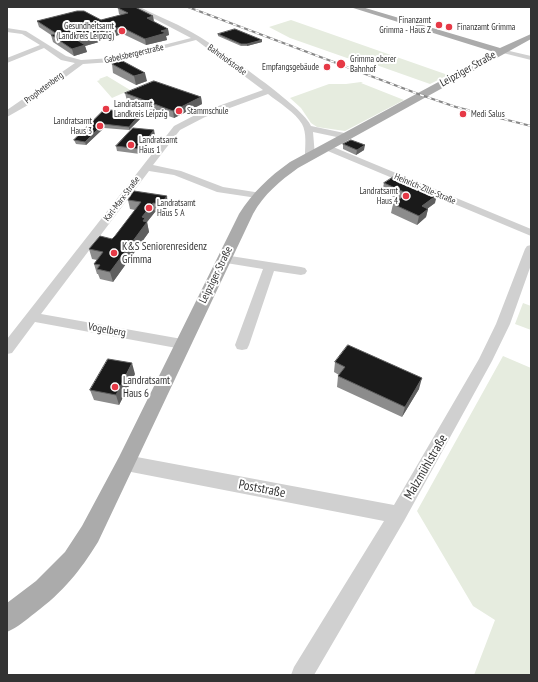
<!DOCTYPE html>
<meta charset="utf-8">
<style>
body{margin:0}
#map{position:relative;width:538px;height:682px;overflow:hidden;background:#fff;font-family:"PT Sans Narrow",sans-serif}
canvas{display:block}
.frame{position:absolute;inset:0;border:8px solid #333;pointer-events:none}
</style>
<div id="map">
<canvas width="538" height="682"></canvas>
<div class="frame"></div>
</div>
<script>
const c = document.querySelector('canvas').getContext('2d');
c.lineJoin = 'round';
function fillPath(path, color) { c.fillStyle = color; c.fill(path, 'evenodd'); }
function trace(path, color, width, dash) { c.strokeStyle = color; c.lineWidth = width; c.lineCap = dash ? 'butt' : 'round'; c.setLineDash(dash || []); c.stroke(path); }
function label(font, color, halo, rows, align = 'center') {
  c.font = font + ' "PT Sans Narrow",sans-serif'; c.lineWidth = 4; c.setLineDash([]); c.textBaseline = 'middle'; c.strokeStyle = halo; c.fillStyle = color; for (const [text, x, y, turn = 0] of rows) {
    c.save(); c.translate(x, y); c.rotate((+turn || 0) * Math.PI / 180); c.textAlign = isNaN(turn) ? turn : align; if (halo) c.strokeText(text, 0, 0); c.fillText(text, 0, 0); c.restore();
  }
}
const green = new Path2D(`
 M 291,20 L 448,75 L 430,84 L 365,61 L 347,58 L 290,38 L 269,27 Z
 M 107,76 L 130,90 L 112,98 L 97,81 L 100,80 L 99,79 Z
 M 361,82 L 363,82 L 361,83 L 404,100 L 345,131 L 317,127 L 311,123 L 301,108 L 290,98 L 329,84 L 346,84 Z
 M 523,303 L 531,306 L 531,330 L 515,324 Z
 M 503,356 L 531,368 L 531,675 L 474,675 L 495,620 L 473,606 L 417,511 Z`);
const minor = new Path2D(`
 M 132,7 L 140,7 C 159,17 181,25 200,37 C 219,49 306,109 311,126 L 349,134 L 351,136 L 346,139 L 313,132 L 315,156 L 313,158 L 307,158 L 305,156 C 305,146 307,133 302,124 C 296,113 278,102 268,94 L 205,117 L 180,130 L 153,165 L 181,171 L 223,187 L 261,193 L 262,195 L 261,197 L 257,198 L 217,192 L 174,175 L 149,171 L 41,314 L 182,339 L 187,340 L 189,344 L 187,348 L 182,349 L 35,322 L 12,353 L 7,354 L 7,339 L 174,126 L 199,113 L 263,90 L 196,40 L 112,62 L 83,64 L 28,105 L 7,117 L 7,110 L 75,63 L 61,60 L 44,48 L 7,63 L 7,58 L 40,45 L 22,34 L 7,32 L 7,28 L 26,31 L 66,56 L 81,60 L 112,58 L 191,38 Z
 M 501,49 L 531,56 L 531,60 L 499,52 L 499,50 Z
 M 326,144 L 531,229 L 531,236 L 323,149 L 321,147 L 323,145 Z
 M 531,245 L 531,265 L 510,324 L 492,361 L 404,521 L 314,675 L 291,675 L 294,667 L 384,521 L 126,471 L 120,468 L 118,463 L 120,458 L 126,455 L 394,505 L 479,359 L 496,324 L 525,249 L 527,246 Z
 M 224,255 L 301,267 L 305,268 L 307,271 L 305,274 L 301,275 L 274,271 L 249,345 L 247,349 L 242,350 L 237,349 L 235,345 L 263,269 L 220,262 L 218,259 L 220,256 Z`);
const major = new Path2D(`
 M 350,7 L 362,7 L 500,48 L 531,34 L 531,39 L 298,168 C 280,181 264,194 253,214 L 98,542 C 80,571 63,592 35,613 C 26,620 18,627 7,632 L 7,603 L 36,581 L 65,552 L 82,526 L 119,457 L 239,214 C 253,192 269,177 290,162 L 494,52 Z`);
const rail = new Path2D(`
 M 188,7 L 421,95 L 456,107 L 531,126`);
const wall = new Path2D(`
 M 118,8 L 153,16 L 154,22 L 168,29 L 169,35 L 166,36 L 167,40 L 146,45 L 123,34 L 99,40 L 99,41 L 98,41 L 99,42 L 85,46 L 87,52 L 74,56 L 53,42 L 51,35 L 39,27 L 37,21 L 101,20 L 121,15 L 119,14 Z
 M 218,34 L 262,42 L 247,46 L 241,46 L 218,36 Z
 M 112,64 L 147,81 L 136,85 L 113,73 Z
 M 125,93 L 201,97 L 202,104 L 174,118 L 127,101 Z
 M 105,109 L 139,115 L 140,119 L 129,130 L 104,128 L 86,145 L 76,144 L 74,140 Z
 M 155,135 L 140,154 L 117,151 L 116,146 Z
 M 343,144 L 364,150 L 356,155 L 343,149 Z
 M 384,183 L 435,203 L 427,209 L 428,209 L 426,217 L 417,225 L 391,213 L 393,204 L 399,199 L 382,192 Z
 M 134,191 L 168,206 L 163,213 L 155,212 L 147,222 L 149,232 L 113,282 L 100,279 L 98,274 L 97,274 L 94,264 L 97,260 L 92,259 L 89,249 L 112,239 L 115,236 L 135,210 L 130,209 L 128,200 Z
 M 335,362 L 419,389 L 402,417 L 337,387 L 338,376 L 339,375 L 334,372 Z
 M 135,374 L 119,405 L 94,400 L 90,390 Z`);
const shadedWall = new Path2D(`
 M 153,16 L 154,23 L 147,18 Z
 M 121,27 L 123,34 L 99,40 L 99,41 L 98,41 L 99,42 L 85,46 L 87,52 L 74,56 L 72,49 L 77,40 L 95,35 L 97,33 Z
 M 168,29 L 169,35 L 166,36 L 167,40 L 146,45 L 145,39 L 161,31 Z
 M 262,40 L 262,42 L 247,46 L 247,44 Z
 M 145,73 L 147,81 L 136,85 L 134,76 Z
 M 201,97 L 202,104 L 174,118 L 173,111 Z
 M 139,115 L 140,119 L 129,130 L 129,127 Z
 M 103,124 L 104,128 L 86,145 L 85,142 Z
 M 154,130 L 155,135 L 140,154 L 139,149 Z
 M 365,145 L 364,150 L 356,155 L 357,150 Z
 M 437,195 L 435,203 L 420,214 L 422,206 Z
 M 167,196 L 168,206 L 163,213 L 161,204 Z
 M 153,203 L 155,212 L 147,222 L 149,232 L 113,282 L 110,272 L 142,217 Z
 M 428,209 L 426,217 L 417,225 L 419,216 Z
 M 132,363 L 135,374 L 119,405 L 116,395 Z
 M 422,378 L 419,389 L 402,417 L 405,407 Z`);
const building = new Path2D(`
 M 123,7 L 135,7 L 153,16 L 147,18 L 168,29 L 161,31 L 166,33 L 145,39 L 121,27 L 97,33 L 98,34 L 95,35 L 97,36 L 77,40 L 85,45 L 72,49 L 51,35 L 57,34 L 37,21 L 77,11 L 84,11 L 101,20 L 128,13 L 118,8 Z
 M 235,29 L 262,40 L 247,44 L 241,44 L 218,34 Z
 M 115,57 L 145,73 L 134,76 L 112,64 Z
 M 154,81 L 201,97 L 173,111 L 125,93 Z
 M 105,109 L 139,115 L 129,127 L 103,124 L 85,142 L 74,140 Z
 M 133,128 L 154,130 L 139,149 L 116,146 Z
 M 351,140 L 365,145 L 357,150 L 343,144 Z
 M 395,176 L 437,195 L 422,206 L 428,209 L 419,216 L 393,204 L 405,195 L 402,194 L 404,192 L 384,183 Z
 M 134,191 L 167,196 L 161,204 L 153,203 L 142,217 L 145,218 L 143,221 L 147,222 L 110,272 L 97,269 L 100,265 L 94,264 L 103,252 L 89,249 L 100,236 L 112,239 L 115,236 L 141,202 L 128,200 Z
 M 348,345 L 422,378 L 405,407 L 338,376 L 345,367 L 335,362 Z
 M 108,359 L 132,363 L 116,395 L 90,390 Z`);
const markers = [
 [439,25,4,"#e63946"],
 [449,27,4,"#e63946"],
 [122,31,4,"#e63946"],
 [341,64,5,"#e63946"],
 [327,67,4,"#e63946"],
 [106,109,4,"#e63946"],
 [179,111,4,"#e63946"],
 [463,114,4,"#e63946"],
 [100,126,4,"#e63946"],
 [131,145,4,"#e63946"],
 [406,196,4,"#e63946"],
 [149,208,4,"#e63946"],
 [114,253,4,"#e63946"],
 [115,387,4,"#e63946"]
];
const farPoinames = [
 ["Finanzamt",431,20,"right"],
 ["Grimma - Haus Z",431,30,"right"],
 ["Gesundheitsamt",114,26,"right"],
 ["(Landkreis Leipzig)",114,36,"right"],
 ["Finanzamt Grimma",457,27],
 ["Grimma oberer",350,59],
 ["Bahnhof",350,69],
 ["Empfangsgebäude",319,67,"right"],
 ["Landratsamt",114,104],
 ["Landkreis Leipzig",114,114],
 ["Stammschule",187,111],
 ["Medi Salus",471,114],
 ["Landratsamt",92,121,"right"],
 ["Haus 3",92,131,"right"],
 ["Landratsamt",139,140],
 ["Haus 1",139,150],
 ["Landratsamt",398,191,"right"],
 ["Haus 4",398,201,"right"],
 ["Landratsamt",157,203],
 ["Haus 5 A",157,213]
];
const farStreetnames = [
 ["Gabelsbergerstraße",134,54,-13],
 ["Bahnhofstraße",227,60,36],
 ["Prophetenberg",44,88,-37],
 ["Heinrich-Zille-Straße",425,189,23],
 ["Karl-Marx-Straße",122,199,-53]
];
const streetNames = [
 ["Leipziger Straße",468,69,-29],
 ["Leipziger Straße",216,275,-64],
 ["Vogelberg",107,330,10]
];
const poiNames = [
 ["K&S Seniorenresidenz",122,247],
 ["Grimma",122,260],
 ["Landratsamt",123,381],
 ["Haus 6",123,394]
];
const nearStreetnames = [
 ["Malzmühlstraße",426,467,-60],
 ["Poststraße",262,489,11]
];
fillPath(green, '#e6ecdf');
fillPath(minor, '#d0d0d0');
fillPath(major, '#ababab');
trace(rail, '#888', 2);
trace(rail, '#fff', 1.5, [4]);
fillPath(wall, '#8c8c8c');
fillPath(shadedWall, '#5f5f5f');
fillPath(building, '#1a1a1a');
trace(building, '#5f5f5f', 1);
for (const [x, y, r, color] of markers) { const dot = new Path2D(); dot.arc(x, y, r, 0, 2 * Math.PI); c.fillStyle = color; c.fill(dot); trace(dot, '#fff', 1.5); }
label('9px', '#333', '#fff', farPoinames, 'left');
label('9px', '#333', '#fff', farStreetnames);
label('11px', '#333', '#fff', streetNames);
label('11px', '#333', '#fff', poiNames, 'left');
label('13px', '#333', '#fff', nearStreetnames);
</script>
